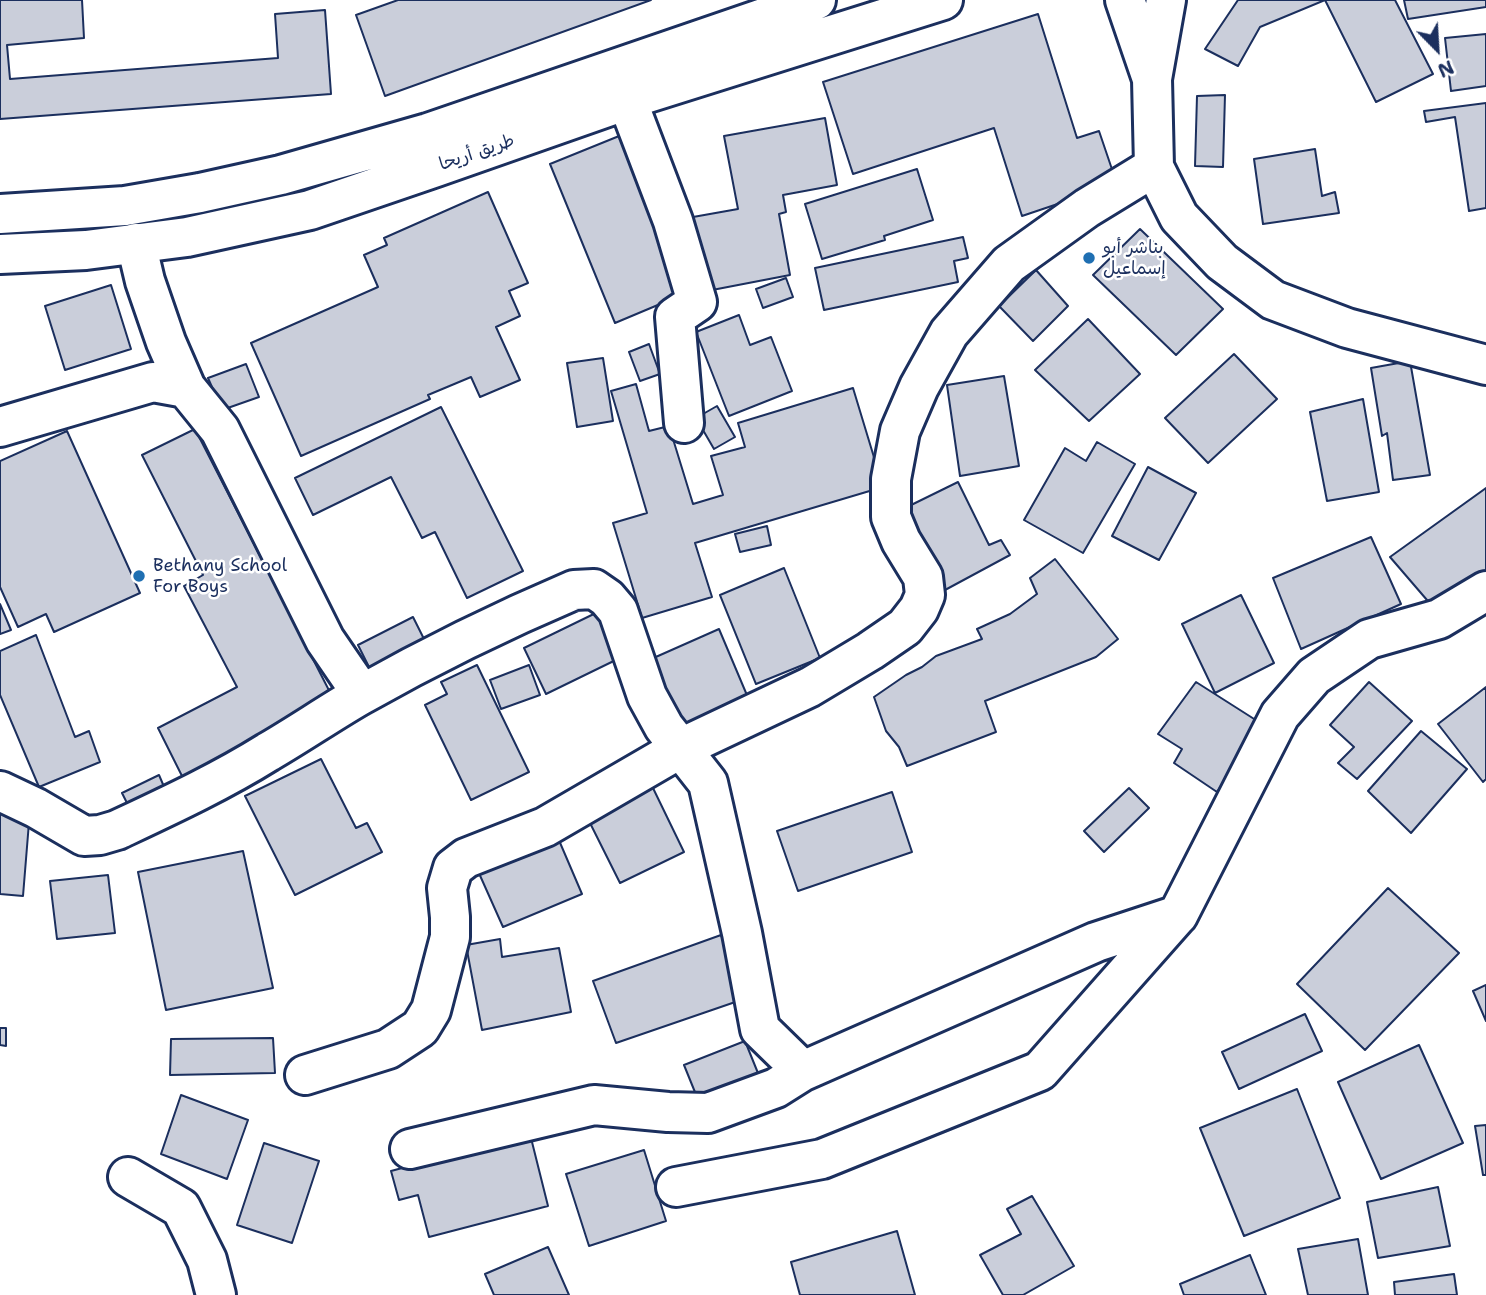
<!DOCTYPE html>
<meta charset="utf-8">
<style>
body{margin:0}
#map{position:relative;width:1486px;height:1295px;overflow:hidden;background:#fff;font-family:"Shantell Sans",sans-serif}
canvas{display:block}
.north{position:absolute;left:1402px;top:14px;width:70px;height:70px;-webkit-text-stroke:5px #fff;paint-order:stroke;rotate:156deg;font-size:19px;font-weight:700;line-height:28px;text-align:center;color:#1b2f5e}
.north::after{content:'';display:block;margin:auto;width:24px;height:32px;background:#1b2f5e;clip-path:polygon(50% 0,100% 100%,50% 72%,0 100%)}
</style>
<div id="map">
<canvas width="1486" height="1295"></canvas>
<div class="north">N</div>
</div>
<script>
const c = document.querySelector('canvas').getContext('2d');
c.lineJoin = 'round';
function fillPath(path, color) { c.fillStyle = color; c.fill(path, 'evenodd'); }
function trace(path, color, width, dash) { c.strokeStyle = color; c.lineWidth = width; c.lineCap = dash ? 'butt' : 'round'; c.setLineDash(dash || []); c.stroke(path); }
function label(font, color, halo, rows, align = 'center') {
  c.font = font + ' "Shantell Sans","Playpen Sans Arabic",sans-serif'; c.lineWidth = 5; c.setLineDash([]); c.textBaseline = 'middle'; c.strokeStyle = halo; c.fillStyle = color; for (const [text, x, y, turn = 0] of rows) {
    c.save(); c.translate(x, y); c.rotate((+turn || 0) * Math.PI / 180); c.textAlign = isNaN(turn) ? turn : align; if (halo) c.strokeText(text, 0, 0); c.fillText(text, 0, 0); c.restore();
  }
}
const building = new Path2D(`
 M 0,0 L 82,0 L 84,38 L 7,45 L 10,79 L 278,58 L 275,14 L 325,10 L 331,94 L 0,119 Z
 M 398,0 L 651,0 L 385,96 L 356,15 Z
 M 1238,0 L 1325,0 L 1260,27 L 1238,66 L 1205,49 Z
 M 1325,0 L 1395,0 L 1433,74 L 1376,102 Z
 M 1404,0 L 1486,0 L 1486,7 L 1408,19 Z
 M 1038,14 L 1077,138 L 1099,131 L 1117,184 L 1022,216 L 994,128 L 853,174 L 823,82 Z
 M 1486,34 L 1486,86 L 1451,91 L 1445,38 Z
 M 1225,95 L 1223,167 L 1195,166 L 1197,96 Z
 M 1486,103 L 1486,208 L 1469,211 L 1455,117 L 1426,122 L 1424,111 Z
 M 825,118 L 837,185 L 783,195 L 786,212 L 779,214 L 790,275 L 707,291 L 693,217 L 738,209 L 724,136 Z
 M 629,132 L 684,294 L 615,323 L 550,164 Z
 M 1315,149 L 1322,196 L 1335,192 L 1339,213 L 1263,224 L 1254,159 Z
 M 917,169 L 933,220 L 884,236 L 885,240 L 822,259 L 805,204 Z
 M 488,192 L 528,283 L 509,291 L 520,316 L 496,327 L 520,380 L 480,397 L 471,377 L 428,395 L 430,399 L 301,456 L 251,343 L 378,287 L 364,255 L 387,245 L 384,238 Z
 M 1140,229 L 1223,309 L 1176,355 L 1093,275 Z
 M 963,237 L 968,258 L 954,261 L 958,282 L 824,310 L 815,268 Z
 M 1036,270 L 1068,306 L 1033,341 L 999,306 Z
 M 786,278 L 793,297 L 763,308 L 756,289 Z
 M 111,285 L 131,349 L 65,370 L 45,306 Z
 M 739,315 L 750,345 L 771,337 L 792,391 L 729,416 L 696,332 Z
 M 1088,319 L 1140,374 L 1089,421 L 1035,370 Z
 M 649,344 L 660,374 L 640,381 L 629,352 Z
 M 1234,354 L 1277,399 L 1208,463 L 1165,418 Z
 M 603,358 L 613,421 L 577,427 L 567,363 Z
 M 1410,361 L 1430,475 L 1393,480 L 1387,433 L 1382,436 L 1371,368 Z
 M 246,364 L 259,397 L 222,410 L 208,378 Z
 M 1004,376 L 1019,466 L 960,476 L 947,385 Z
 M 636,384 L 649,431 L 669,426 L 693,504 L 723,495 L 711,456 L 745,447 L 738,423 L 853,388 L 883,487 L 695,543 L 712,597 L 642,618 L 613,523 L 647,513 L 611,391 Z
 M 1363,399 L 1379,492 L 1327,501 L 1310,412 Z
 M 717,406 L 735,437 L 714,449 L 696,418 Z
 M 441,407 L 523,571 L 467,598 L 435,532 L 422,538 L 391,477 L 313,515 L 295,478 Z
 M 195,429 L 336,704 L 185,782 L 158,728 L 237,687 L 184,586 L 203,575 L 142,455 Z
 M 67,431 L 140,593 L 54,632 L 46,614 L 18,627 L 0,587 L 0,461 Z
 M 1097,442 L 1135,464 L 1083,553 L 1024,520 L 1065,448 L 1086,461 Z
 M 1148,467 L 1196,493 L 1159,560 L 1112,536 Z
 M 958,482 L 989,545 L 1001,540 L 1010,555 L 945,590 L 903,509 Z
 M 1486,488 L 1486,573 L 1433,607 L 1390,557 Z
 M 767,526 L 771,545 L 740,552 L 735,534 Z
 M 1371,537 L 1401,604 L 1301,649 L 1273,578 Z
 M 1055,559 L 1118,639 L 1096,657 L 985,701 L 996,732 L 907,766 L 899,747 L 886,731 L 874,697 L 906,675 L 922,667 L 936,656 L 982,639 L 977,629 L 1010,614 L 1037,594 L 1030,578 Z
 M 784,568 L 820,658 L 756,684 L 720,595 Z
 M 1241,595 L 1274,663 L 1215,693 L 1182,624 Z
 M 0,604 L 11,630 L 0,634 Z
 M 604,609 L 626,655 L 546,694 L 524,648 Z
 M 413,617 L 430,651 L 375,679 L 358,645 Z
 M 719,629 L 749,700 L 679,730 L 649,660 Z
 M 36,635 L 75,737 L 89,731 L 100,762 L 39,787 L 0,695 L 0,651 Z
 M 477,665 L 529,772 L 471,800 L 425,705 L 447,694 L 441,682 Z
 M 529,665 L 540,695 L 501,709 L 490,680 Z
 M 1196,682 L 1262,724 L 1217,792 L 1174,763 L 1182,749 L 1158,734 Z
 M 1369,682 L 1412,721 L 1357,779 L 1338,763 L 1354,747 L 1330,725 Z
 M 1486,687 L 1486,779 L 1483,782 L 1438,724 Z
 M 1421,731 L 1467,769 L 1411,833 L 1368,791 Z
 M 321,759 L 356,828 L 367,823 L 382,852 L 295,895 L 245,796 Z
 M 159,775 L 165,789 L 129,807 L 122,793 Z
 M 652,786 L 684,852 L 620,883 L 587,817 Z
 M 1129,788 L 1149,808 L 1104,852 L 1084,831 Z
 M 892,792 L 912,852 L 798,891 L 777,831 Z
 M 0,808 L 30,810 L 23,896 L 0,894 Z
 M 558,838 L 582,894 L 503,927 L 478,871 Z
 M 243,851 L 273,988 L 166,1010 L 138,872 Z
 M 108,875 L 115,933 L 57,939 L 50,881 Z
 M 1388,888 L 1459,953 L 1365,1050 L 1297,984 Z
 M 721,935 L 744,999 L 616,1043 L 593,981 Z
 M 500,939 L 502,957 L 559,948 L 571,1012 L 482,1030 L 466,945 Z
 M 1486,985 L 1486,1021 L 1473,991 Z
 M 1305,1014 L 1322,1051 L 1239,1089 L 1222,1052 Z
 M 0,1028 L 6,1028 L 6,1046 L 0,1045 Z
 M 273,1038 L 275,1073 L 170,1075 L 171,1039 Z
 M 745,1041 L 762,1083 L 701,1107 L 684,1065 Z
 M 1419,1045 L 1463,1143 L 1381,1179 L 1338,1082 Z
 M 1297,1089 L 1340,1198 L 1244,1236 L 1200,1128 Z
 M 181,1095 L 248,1120 L 227,1179 L 161,1154 Z
 M 1486,1125 L 1486,1175 L 1483,1175 L 1475,1126 Z
 M 530,1134 L 548,1206 L 429,1237 L 418,1195 L 399,1200 L 391,1171 Z
 M 264,1143 L 319,1161 L 292,1243 L 237,1225 Z
 M 644,1150 L 666,1221 L 589,1246 L 566,1174 Z
 M 1438,1187 L 1450,1246 L 1378,1258 L 1367,1202 Z
 M 1032,1196 L 1074,1266 L 1023,1295 L 1003,1295 L 980,1255 L 1021,1234 L 1007,1209 Z
 M 897,1231 L 915,1295 L 800,1295 L 791,1262 Z
 M 1358,1239 L 1368,1295 L 1308,1295 L 1298,1249 Z
 M 548,1247 L 569,1295 L 494,1295 L 485,1274 Z
 M 1250,1255 L 1266,1295 L 1184,1295 L 1180,1284 Z
 M 1454,1274 L 1457,1295 L 1395,1295 L 1394,1282 Z`);
const minor = new Path2D(`
 M 1125,0 L 1152,79 L 1166,0
 M 1152,79 L 1154,167 L 1179,217 L 1222,262 L 1273,300 L 1347,328 L 1486,365
 M 627,100 L 673,221 L 697,302 L 675,317 L 684,423
 M 136,243 L 145,281 L 166,342 L 186,388
 M 0,427 L 153,382 L 186,388 L 220,430 L 325,640 L 362,694
 M 0,791 L 36,808 L 84,836 L 100,835 L 117,830 C 168,806 220,782 268,752 C 299,734 328,714 359,696 C 428,657 501,621 574,590 L 594,589 L 607,598 L 618,611 L 647,696 L 664,727 L 708,783 L 742,933 L 760,1029 L 803,1071 L 1096,942 L 1178,915 L 1280,715 L 1314,676 L 1369,639 L 1439,619 L 1486,591
 M 305,1075 L 388,1049 L 420,1028 L 431,1010 L 450,937 L 450,917 L 447,888 L 453,868 L 466,858 L 545,827 L 681,748 L 810,687 L 870,651 L 905,627 L 919,609 L 925,595 L 923,577 L 901,541 L 891,517 L 891,479 L 900,431 L 919,387 L 949,333 L 1009,264 L 1087,208 L 1154,167
 M 410,1149 L 594,1105 L 668,1112 L 708,1113 L 776,1088 L 803,1071
 M 128,1177 L 181,1208 L 207,1260 L 216,1295
 M 676,1187 L 822,1159 L 1040,1071 L 1177,916`);
const major = new Path2D(`
 M 0,214 L 125,206 L 200,193 L 281,175 L 428,133 L 816,0
 M 0,254 L 86,250 L 187,237 L 310,210 L 436,167 L 644,94 L 943,0`);
const markers = [
 [1089,258,7,"#1f6fb2"],
 [139,576,7,"#1f6fb2"]
];
const streetNames = [
 ["طريق أريحا",477,153,-19]
];
const poiNames = [
 ["بناشر أبو",1103,248],
 ["إسماعيل",1103,269],
 ["Bethany School",153,566],
 ["For Boys",153,587]
];
fillPath(building, '#caceda');
trace(building, '#1b2f5e', 2);
trace(minor, '#1b2f5e', 44);
trace(major, '#1b2f5e', 44);
trace(minor, '#fff', 38);
trace(major, '#fff', 38);
for (const [x, y, r, color] of markers) { const dot = new Path2D(); dot.arc(x, y, r, 0, 2 * Math.PI); c.fillStyle = color; c.fill(dot); trace(dot, '#fff', 2.5); }
label('18px', '#1b2f5e', '#fff', streetNames);
label('18px', '#1b2f5e', '#fff', poiNames, 'left');
</script>
